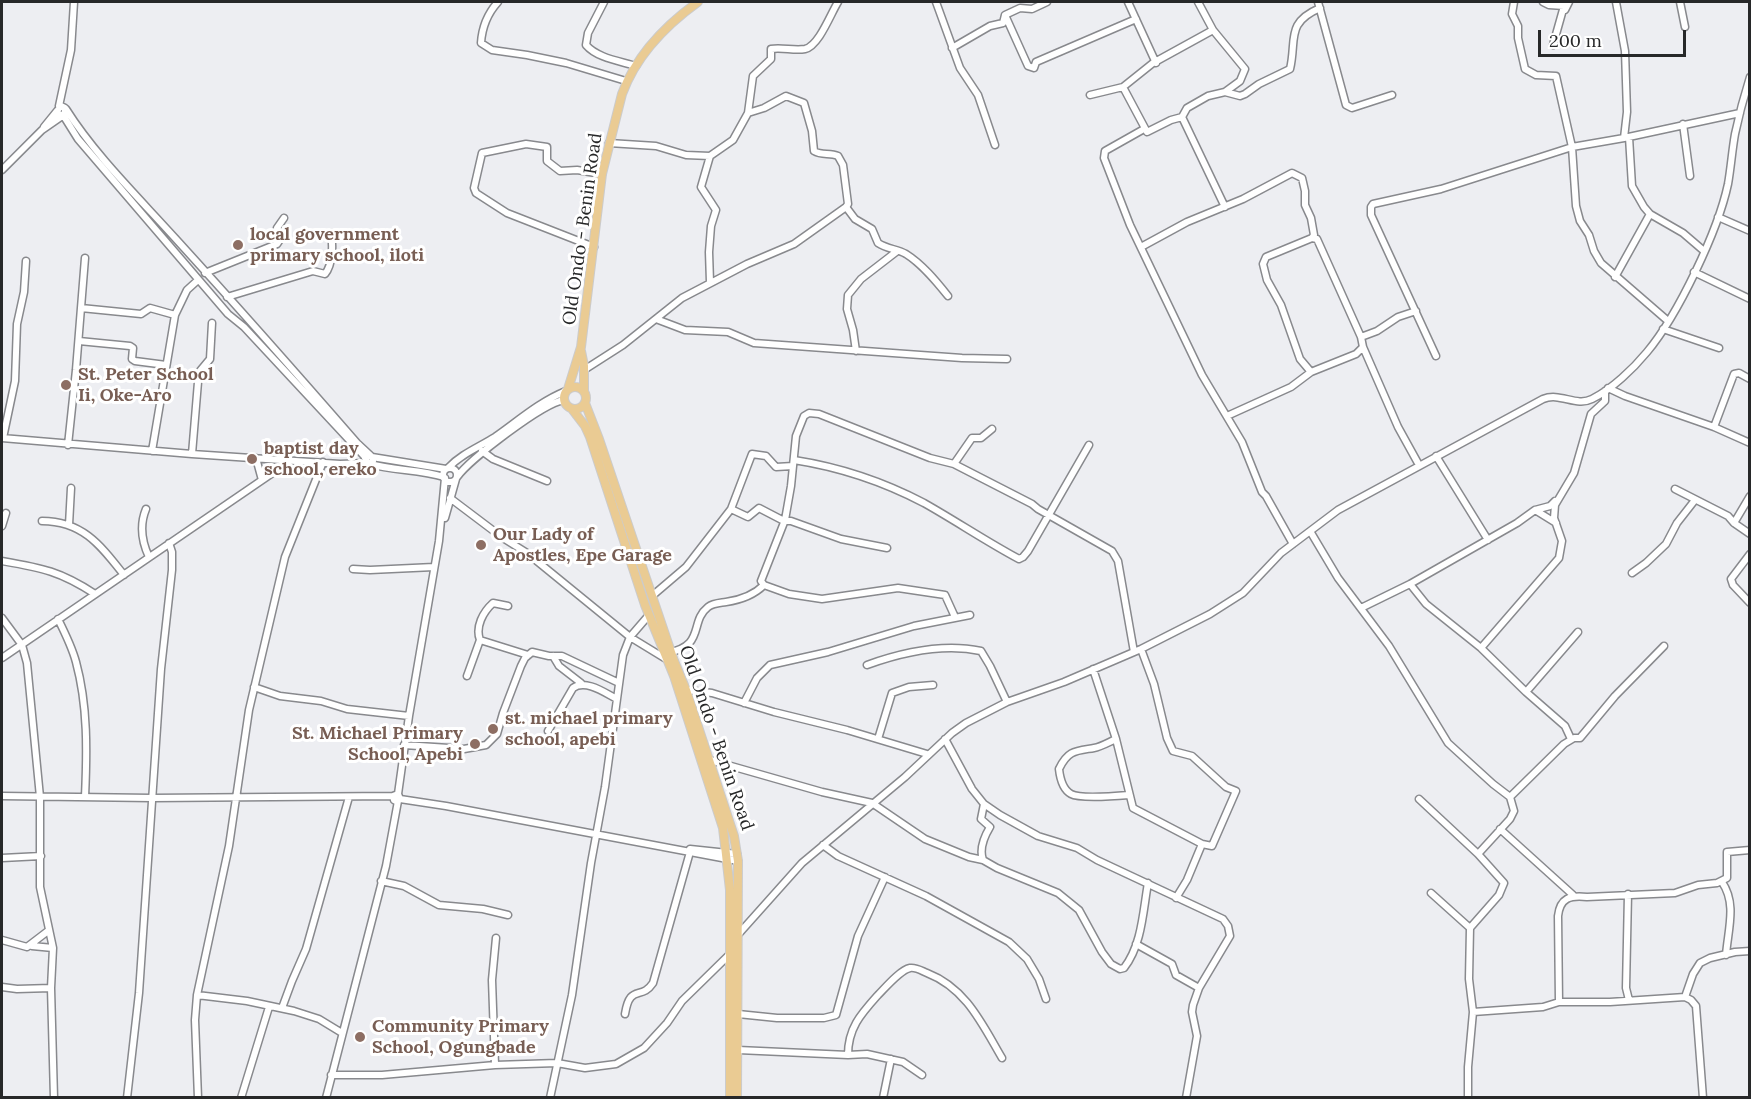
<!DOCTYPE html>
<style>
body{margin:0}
#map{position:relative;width:1751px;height:1099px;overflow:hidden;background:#edeef2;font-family:Lora,serif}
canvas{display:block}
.frame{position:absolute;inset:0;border:3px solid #272829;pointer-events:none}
.scale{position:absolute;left:1538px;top:30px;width:148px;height:27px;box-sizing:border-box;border:3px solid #272829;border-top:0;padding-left:8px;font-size:18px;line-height:21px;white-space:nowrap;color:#272829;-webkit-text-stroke:4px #fff;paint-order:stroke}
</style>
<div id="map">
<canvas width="1751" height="1099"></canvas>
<div class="frame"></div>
<div class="scale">200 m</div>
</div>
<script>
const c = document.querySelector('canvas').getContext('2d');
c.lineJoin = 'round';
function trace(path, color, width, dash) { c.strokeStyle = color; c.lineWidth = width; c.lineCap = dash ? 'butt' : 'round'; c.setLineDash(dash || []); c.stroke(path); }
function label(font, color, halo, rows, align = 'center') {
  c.font = font + ' Lora,serif'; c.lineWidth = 6; c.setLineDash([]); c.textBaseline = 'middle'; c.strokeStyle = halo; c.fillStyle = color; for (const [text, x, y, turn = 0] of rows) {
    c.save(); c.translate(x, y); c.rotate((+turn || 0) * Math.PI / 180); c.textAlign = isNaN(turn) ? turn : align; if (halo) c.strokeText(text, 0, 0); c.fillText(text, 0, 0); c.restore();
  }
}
const minor = new Path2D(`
 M 498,2 C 488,13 482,28 481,43 L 492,50 L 527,55 L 566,63 L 626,81
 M 604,2 L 588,33 L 586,45 C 597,58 620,61 636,66
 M 936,2 L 960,68 L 978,95 L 995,145
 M 1128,2 L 1156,63
 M 1198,2 L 1213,30 L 1245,69 L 1240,81 L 1225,92
 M 1318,2 L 1346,105 L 1352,108 L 1392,95
 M 1514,2 L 1512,14 L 1518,26 L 1518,38 L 1525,69 L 1536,75 L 1556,76 L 1572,147 L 1576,206 L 1580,221 L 1589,235 L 1594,251 L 1601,263 L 1668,321
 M 1543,2 L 1549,5 L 1564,6
 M 1616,2 L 1625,51 L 1627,112 L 1624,138
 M 1680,2 L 1685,27
 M 1005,15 L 1028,66 L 1034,68 L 1036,62 L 1136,19
 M 1553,45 L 1564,6 L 1565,10 L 1569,2
 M 952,48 L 990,26 L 1003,23 L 1005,15 L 1020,8 L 1032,9 L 1047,2
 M 1123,87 L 1147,132 L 1171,120 L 1182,117 L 1187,108 L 1208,96 L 1225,92 L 1240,96 L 1245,94 L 1259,84 L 1290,69 C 1297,40 1285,23 1320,8
 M 1090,95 L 1123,87 L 1153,63 L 1213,30
 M 59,106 L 71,50 L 74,2
 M 66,109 C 95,155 138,197 175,238 C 236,305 297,374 357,443 L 372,457 L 373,461 L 368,464 L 365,458 L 370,455
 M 748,113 L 764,108 L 786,96 L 804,103 L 812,131 L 814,151 C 822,156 830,152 838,156 L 843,165 L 848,204 L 846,207 L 855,219 L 872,229 L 878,243 C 887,249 897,249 906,254 C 922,264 936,281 948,296
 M 63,115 L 78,139 L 228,314 L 244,327 L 365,457
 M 1182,117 L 1225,207
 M 1683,124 L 1690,176
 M 44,127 L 57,111
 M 1144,129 L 1105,151 L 1104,158 L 1130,225 L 1202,375 L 1242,442 L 1262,492 L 1266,496 L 1293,544
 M 1629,137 L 1632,186 L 1644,207 L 1650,214 L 1683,233 L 1704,251
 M 609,143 L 656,146 L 686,155 L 710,156
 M 2,170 L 42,130 L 65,114 L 65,108 L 61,106 L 57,111 L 58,114 L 62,115
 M 1718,217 L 1750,231
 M 594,247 L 507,213 L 476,193 L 474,188 L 482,153 L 526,144 L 547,147 L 547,161 L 560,171 L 577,170 L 602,174
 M 1141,247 L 1187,222 L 1243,199 L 1292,173 L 1302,178 L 1305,191 L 1305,205 L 1311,218 L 1314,235 L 1312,238
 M 1694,272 L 1750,299
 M 205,273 L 277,244 L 279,241 L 277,228 L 284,218
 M 1615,277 L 1650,214
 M 710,282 L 709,252 L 711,226 L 716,210 L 701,187 L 710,156 L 733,140 L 748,113 L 753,76 L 771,59 L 771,49 C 782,47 794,51 805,49 C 819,46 831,13 838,2
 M 227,297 L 313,271 L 325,274 C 333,264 333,245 331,233
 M 81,308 L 141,314 L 150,308 L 175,315
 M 656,319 L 685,330 L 728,332 L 754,343 L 962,358 L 1007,359
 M 1663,329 L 1719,348
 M 79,341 L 130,346 L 133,348 L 132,359 L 135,361 L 166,365
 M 1363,347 L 1398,427 L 1419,465
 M 856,351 L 853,330 L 847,309 L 848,295 L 861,279 L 896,252
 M 1436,356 L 1371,215 L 1371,207 L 1373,204 L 1441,189 L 1572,147 L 1624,138 L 1740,113
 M 584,370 L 623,345 L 682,298 L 747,264 L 794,244 L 846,207
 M 1311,372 L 1300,359 L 1281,305 L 1267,280 L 1263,264 L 1266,257 L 1312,238 L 1317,239 L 1361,337
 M 1608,388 L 1625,396 L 1714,427 L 1750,443
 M 1227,416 L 1291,387 L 1311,372 L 1356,354 L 1363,347 L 1361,337 L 1377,331 L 1398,317 L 1416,311
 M 1714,427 L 1734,374 L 1739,373 L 1750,379
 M 2,438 L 192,454 L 340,464 L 367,463
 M 3,438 L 15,381 L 17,324 L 24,292 L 26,261
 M 68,445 L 76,370 L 85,258
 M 152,451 L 175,315 L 187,290 L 198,280
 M 482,451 L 493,459 L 547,481
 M 192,454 L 198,382 L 200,371 L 210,359 L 212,323
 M 1436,456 L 1488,540
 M 372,457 L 446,469
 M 256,458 L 262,480
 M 794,460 C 839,467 884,482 924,503 C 956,521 987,542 1019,559 L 1023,557 L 1028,551 L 1089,445
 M 370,464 C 394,471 420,469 444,477
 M 954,464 L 972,438 L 981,438 L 992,429
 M 448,468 C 461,454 479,447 495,437 C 518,421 539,402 566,391
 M443 475a7 7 0 1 1 14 0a7 7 0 1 1-14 0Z
 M 457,477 C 470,459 543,403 564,400
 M 1675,489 L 1728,516 L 1734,523
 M 1750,496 L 1734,523 L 1750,534
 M 450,498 L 503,538 L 527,553 L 630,637 L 666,659
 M 146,509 C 139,526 142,542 149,557
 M 731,509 L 748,517 L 759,508 L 784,521 L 791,521 L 841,539 L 887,548
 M 1535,510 L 1556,523
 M 445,518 L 456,479
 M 42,521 C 83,521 101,546 124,575
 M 69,525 L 71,488
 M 2,526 L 6,513
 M 1310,531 L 1338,578 L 1389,646 L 1448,743 L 1493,784 L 1510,797 L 1514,811 L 1510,819 L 1478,854 L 1504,883 L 1499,895 L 1470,928 L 1469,979 L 1473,1012 L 1468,1067 L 1468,1098
 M 1750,554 L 1731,579 L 1733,585 L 1750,603
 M 2,561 C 42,568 60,571 95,594
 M 353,569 L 370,570 L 434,567
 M 1632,573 L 1646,563 L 1666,544 L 1677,523 L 1695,500
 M 1410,584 L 1426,604 L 1481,648 L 1526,692 L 1565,726 L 1571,739
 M 764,585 L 761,581 L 785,520 L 791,486 L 796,436 L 804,416 L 809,413 L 819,414 L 930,458 L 954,464 L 1032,504 L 1038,509 L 1112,551 L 1118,561 L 1134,652
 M 764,585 L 789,594 L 822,599 L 898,588 L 945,595 L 955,617
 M 652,596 L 686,567 L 731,509 L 752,454 L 766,456 L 776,467 L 793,466
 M 508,606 L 493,603 C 483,612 475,627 480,640 L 528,655
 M 1361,608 L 1410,584 L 1517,523 L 1535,510 L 1550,506 L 1555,501
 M 2,618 L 22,645 L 27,663 L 40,797 L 40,887 L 53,948 L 51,988 L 54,1098
 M 58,619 C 65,633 72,647 76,662 C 88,706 87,752 85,797
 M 1481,648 L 1559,558 L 1562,541 L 1554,518 L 1555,505 L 1574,473 L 1591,414 L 1605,401 L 1605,391
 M 1141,649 L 1154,684 L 1167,738 L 1173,751 L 1192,756 L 1226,787 L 1236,791 L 1212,846 L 1202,844 L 1187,880 L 1176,898
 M 667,653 C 706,646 689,622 708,607 C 713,603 720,603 726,602 C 740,600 754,595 764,585
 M 553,656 L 559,666 L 581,683
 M 2,658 L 290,461
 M 867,665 C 903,652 943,643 981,651 L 990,666 L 1007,702
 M 1093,669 L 1116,739 L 1133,808 L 1202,844
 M 467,676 L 480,640
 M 254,687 L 280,696 L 321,701 L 347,709 L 409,716
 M 686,690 L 712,693 L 774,712 L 847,730 L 927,754
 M 1526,692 L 1578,632
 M 744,703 L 757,678 L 770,665 L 828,652 L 914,626 L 970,615
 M 548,731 L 573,688 C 586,679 605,693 617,699
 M 878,739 L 892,693 L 909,687 L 933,685
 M 945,739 L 972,789 L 984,804 L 1000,815 L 1038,836 L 1077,848 L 1097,860 L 1223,919 L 1228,926 L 1230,936 L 1199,988 L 1193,1005 L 1192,1012 L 1197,1036 L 1186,1098
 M 1116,739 C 1109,742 1101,747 1094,748 C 1076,751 1068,750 1059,769 C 1060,778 1062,789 1071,794 C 1080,799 1117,796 1129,795
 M 404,745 L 464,749 L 486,745 L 497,734 L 503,713 L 521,666 L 525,658 L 532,652 L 549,656 L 562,656 L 619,683
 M 710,760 L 822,792 L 872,803 L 925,839 L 969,857 L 983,860 L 997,868 L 1058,893 L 1079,910 L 1102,952 L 1111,964 L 1120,969 L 1124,968 C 1142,945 1143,911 1148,883
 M 398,794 L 409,716 L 439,541 L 445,478
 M 2,796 L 152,798 L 393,796
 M 1510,797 L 1564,744 L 1574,738 L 1580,738 L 1615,696 L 1664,646
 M 400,799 L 398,794 L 393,796 L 394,800 L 396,801 L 400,799 L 446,806 L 738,861
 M 1419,799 L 1478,854
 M 1500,829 L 1573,895
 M 823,845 L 838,856 L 926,896 L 1009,942 L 1027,959 L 1039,979 L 1046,999
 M 690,849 L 737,854
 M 2,858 L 41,856
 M 983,860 C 979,849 984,837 990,827 L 981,819 L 984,804
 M 381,881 L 404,886 L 439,905 L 483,909 L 508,915
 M 1722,882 C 1737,904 1728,929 1726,955
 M 1431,893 L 1470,928
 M 1628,894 L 1626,988 L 1629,1000
 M 735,938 L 802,863 L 905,777 L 952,733 L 966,723 L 1007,702 L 1064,682 L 1141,649 L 1210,614 L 1243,593 L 1281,553 L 1338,510 L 1543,399 C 1560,392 1576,407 1592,399 C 1612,389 1633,369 1647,352 C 1678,315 1718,231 1728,184 C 1731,167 1732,151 1735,134 C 1739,115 1744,96 1750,77
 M 2,940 L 27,947 L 48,931
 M 1136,944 L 1172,964 L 1176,975 L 1199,988
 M 32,946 L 53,948
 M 2,987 L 17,989 L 51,988
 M 197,995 L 247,1001 L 294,1011 L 319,1019 L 342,1033
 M 1685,997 L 1693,974 L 1700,963 L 1710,958 L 1735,952 L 1750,951
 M 1559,1002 L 1558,916 C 1560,898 1570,895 1587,897 L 1675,893 L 1698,885 L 1717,883 L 1727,878 L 1727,852 L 1750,850
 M 282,1008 L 292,981 L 306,949 L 349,797
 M 1473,1012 L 1543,1007 L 1559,1002 L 1610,1002 L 1685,997 L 1691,1000 L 1696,1006 L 1703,1098
 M 625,1014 C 630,983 641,1001 653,983 L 690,852
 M 738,1014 L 777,1018 L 824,1018 L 836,1015 L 858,936 L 885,877
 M 738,1050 L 848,1055 L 867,1054 L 903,1062 L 922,1075
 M 848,1055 C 848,1028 861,1014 878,995 C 885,988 900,970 910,968 C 916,967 922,971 927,973 C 966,988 982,1024 1002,1058
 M 495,1065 L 492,980 L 496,938
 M 331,1075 L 382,1075 L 495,1065 L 557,1063 L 585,1068 L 616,1064 L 644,1048 L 667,1023 L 682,1001 L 730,954
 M 127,1098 L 139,993 L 161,669 L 172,570 L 172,552 L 169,543
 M 198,1098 L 195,1020 L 197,995 L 229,846 L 249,710 L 285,557 L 323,462
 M 241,1098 L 269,1007
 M 326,1098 L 386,866 L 398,801
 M 550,1098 L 572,995 L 591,863 L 605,787 L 623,655 L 630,637 L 649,615
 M 883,1098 L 891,1059`);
const major = new Path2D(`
 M 581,351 L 584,366 L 584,392
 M564 398a11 11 0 1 1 22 0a11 11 0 1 1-22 0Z
 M 568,389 L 581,347 L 602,174 L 622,94 C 636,56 666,25 698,2
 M 585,403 L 599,439 L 674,661 L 686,690 L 734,836 L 738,861 L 737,1098
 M 572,409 L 585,426 L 590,437 L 645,605 L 674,676 L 723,828 L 730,890 L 730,1098`);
const markers = [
 [238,245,6,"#8d6e63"],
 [66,385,6,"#8d6e63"],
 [252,459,6,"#8d6e63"],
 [481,545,6,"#8d6e63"],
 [493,729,6,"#8d6e63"],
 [475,744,6,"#8d6e63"],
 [360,1037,6,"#8d6e63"]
];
const streetNames = [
 ["Old Ondo - Benin Road",583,229,-82],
 ["Old Ondo - Benin Road",716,738,71]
];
const educationNames = [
 ["local government",250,235],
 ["primary school, iloti",250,256],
 ["St. Peter School",78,375],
 ["Ii, Oke-Aro",78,396],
 ["baptist day",264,449],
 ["school, ereko",264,470],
 ["Our Lady of",493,535],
 ["Apostles, Epe Garage",493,556],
 ["st. michael primary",505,719],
 ["school, apebi",505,740],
 ["St. Michael Primary",463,734,"right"],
 ["School, Apebi",463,755,"right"],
 ["Community Primary",372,1027],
 ["School, Ogungbade",372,1048]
];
trace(minor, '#88898d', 9);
trace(major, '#cbcbcc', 10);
trace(minor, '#fff', 6);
trace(major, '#eacb93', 8);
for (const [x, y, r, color] of markers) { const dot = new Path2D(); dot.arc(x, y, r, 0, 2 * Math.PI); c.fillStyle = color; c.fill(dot); trace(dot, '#fff', 2); }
label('18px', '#272829', '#fff', streetNames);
label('bold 18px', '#785e54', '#fff', educationNames, 'left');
</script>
